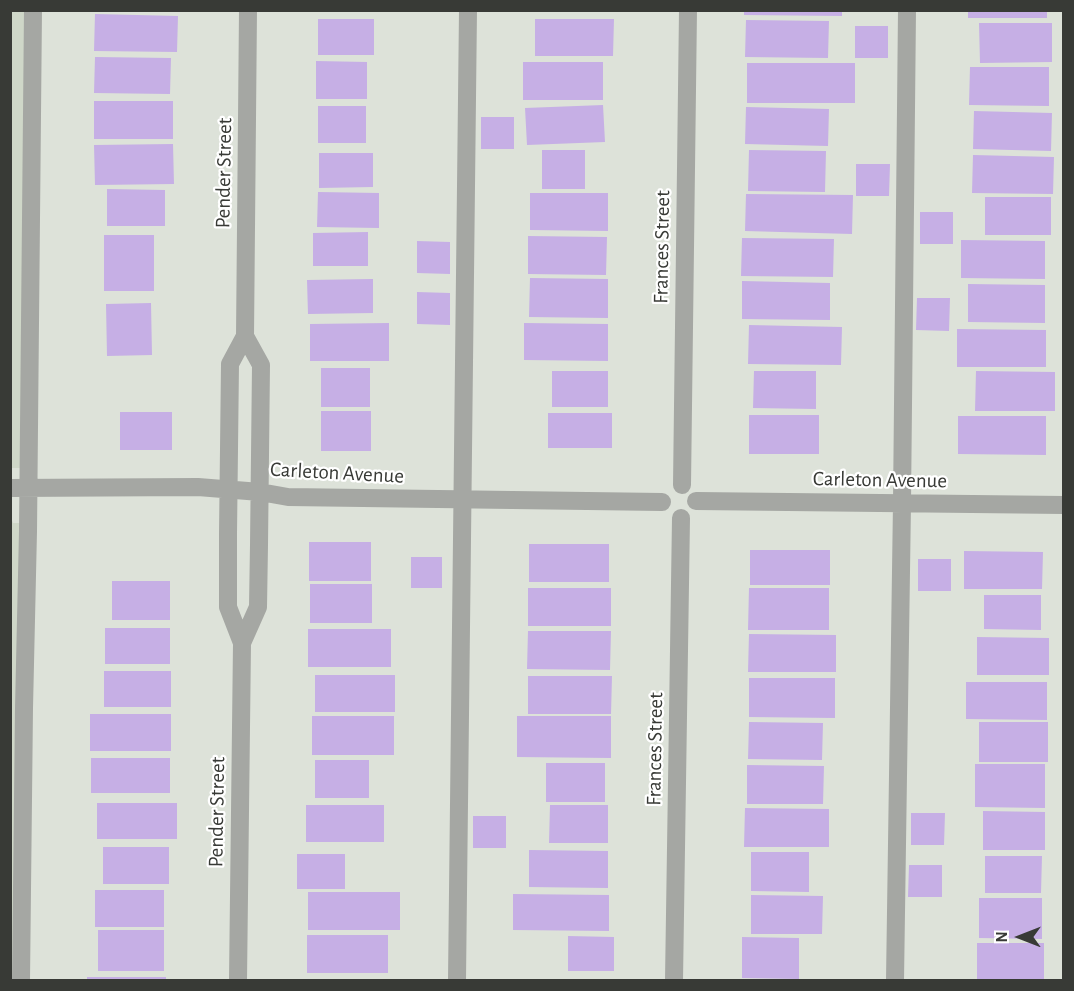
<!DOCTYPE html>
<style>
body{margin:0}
#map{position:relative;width:1074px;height:991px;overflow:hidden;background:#dde2d9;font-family:"Alegreya Sans",sans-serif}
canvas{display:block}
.frame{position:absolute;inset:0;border:12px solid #383a36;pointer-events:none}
.north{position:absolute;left:990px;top:907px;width:60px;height:60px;-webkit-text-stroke:4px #fff;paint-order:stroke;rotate:270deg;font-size:16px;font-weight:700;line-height:24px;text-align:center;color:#383a36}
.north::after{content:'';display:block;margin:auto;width:21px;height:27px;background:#383a36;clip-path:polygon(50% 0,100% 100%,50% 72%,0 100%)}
</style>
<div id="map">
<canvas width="1074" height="991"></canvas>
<div class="frame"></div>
<div class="north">N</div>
</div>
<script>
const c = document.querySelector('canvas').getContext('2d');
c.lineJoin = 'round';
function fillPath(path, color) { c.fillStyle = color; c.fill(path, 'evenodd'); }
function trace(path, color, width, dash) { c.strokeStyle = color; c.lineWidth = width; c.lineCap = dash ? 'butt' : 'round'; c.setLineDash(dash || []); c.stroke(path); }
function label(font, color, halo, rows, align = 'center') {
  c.font = font + ' "Alegreya Sans",sans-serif'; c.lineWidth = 4.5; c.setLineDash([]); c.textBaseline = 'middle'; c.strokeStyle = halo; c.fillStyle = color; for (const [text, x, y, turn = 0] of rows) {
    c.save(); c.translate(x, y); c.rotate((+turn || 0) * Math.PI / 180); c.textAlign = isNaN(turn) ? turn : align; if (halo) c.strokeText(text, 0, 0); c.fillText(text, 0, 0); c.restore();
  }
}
const built = new Path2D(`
 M 33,10 L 28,468 L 11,468 L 10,11 Z
 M 10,515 L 13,523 L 28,523 L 21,980 L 10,980 Z`);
const building = new Path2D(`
 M 744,10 L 842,10 L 842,16 L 744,15 Z
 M 968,10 L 1047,10 L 1047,18 L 968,18 Z
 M 95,14 L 178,16 L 177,52 L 94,51 Z
 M 318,19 L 374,19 L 374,55 L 318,55 Z
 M 535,19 L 614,19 L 613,56 L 535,56 Z
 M 746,20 L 829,21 L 828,58 L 745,57 Z
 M 979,23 L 1052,23 L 1052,62 L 980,63 Z
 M 855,26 L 888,26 L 888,58 L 855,58 Z
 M 95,57 L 171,58 L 170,94 L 94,93 Z
 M 316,61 L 367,62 L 367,99 L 316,99 Z
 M 523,62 L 603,62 L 603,100 L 523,100 Z
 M 747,63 L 855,63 L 855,103 L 747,103 Z
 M 970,67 L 1049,67 L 1049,106 L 969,105 Z
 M 94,101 L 173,101 L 173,139 L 94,139 Z
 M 603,105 L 605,142 L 527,145 L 525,108 Z
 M 318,106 L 366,106 L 366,143 L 318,143 Z
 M 746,107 L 829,109 L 828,146 L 745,144 Z
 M 974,111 L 1052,113 L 1051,151 L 973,149 Z
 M 481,117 L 514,117 L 514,149 L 481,149 Z
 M 173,144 L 174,184 L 95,185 L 94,145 Z
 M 542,150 L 585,150 L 585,189 L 542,189 Z
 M 749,150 L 826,151 L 825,192 L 748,191 Z
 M 319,153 L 373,153 L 373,187 L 319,188 Z
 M 973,155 L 1054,157 L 1053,194 L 972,193 Z
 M 856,164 L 890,164 L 889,196 L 856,196 Z
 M 107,189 L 165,190 L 165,226 L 107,226 Z
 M 318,192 L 379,193 L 379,228 L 317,227 Z
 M 530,193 L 608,193 L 608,231 L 530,230 Z
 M 746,194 L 853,195 L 852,234 L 745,231 Z
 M 985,197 L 1051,197 L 1051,235 L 985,235 Z
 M 920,212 L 953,212 L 953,244 L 920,244 Z
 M 368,232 L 368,266 L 313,266 L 313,233 Z
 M 104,235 L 154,235 L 154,291 L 104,291 Z
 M 528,236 L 607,237 L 606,275 L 528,274 Z
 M 742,238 L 834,239 L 833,277 L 741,276 Z
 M 961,240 L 1045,241 L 1045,279 L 961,278 Z
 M 417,241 L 450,242 L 450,274 L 417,273 Z
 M 530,278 L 608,279 L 608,318 L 529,317 Z
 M 373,279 L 373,313 L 308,314 L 307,280 Z
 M 742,281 L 830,283 L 830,320 L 742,319 Z
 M 968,284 L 1045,285 L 1045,323 L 968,322 Z
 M 417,292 L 450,293 L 450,325 L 417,324 Z
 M 917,298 L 950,298 L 949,331 L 916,330 Z
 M 151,303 L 152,355 L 107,356 L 106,304 Z
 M 389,323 L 389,361 L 310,361 L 310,324 Z
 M 524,323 L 608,324 L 608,361 L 524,360 Z
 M 749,325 L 842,327 L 841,365 L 748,364 Z
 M 957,329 L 1046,330 L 1046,367 L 957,367 Z
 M 321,368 L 370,368 L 370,407 L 321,407 Z
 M 552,371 L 608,371 L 608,407 L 552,407 Z
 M 754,371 L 816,371 L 816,409 L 753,408 Z
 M 976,371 L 1055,372 L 1055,411 L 975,411 Z
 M 321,411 L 371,411 L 371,451 L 321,451 Z
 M 120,412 L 172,412 L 172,450 L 120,450 Z
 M 548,413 L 612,413 L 612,448 L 548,448 Z
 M 749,415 L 819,415 L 819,454 L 749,454 Z
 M 958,416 L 1046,416 L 1046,455 L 958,454 Z
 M 309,542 L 371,542 L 371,581 L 309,581 Z
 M 529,544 L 609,544 L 609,582 L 529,582 Z
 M 750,550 L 830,550 L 830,585 L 750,585 Z
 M 964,551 L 1043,552 L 1042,589 L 964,589 Z
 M 411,557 L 442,557 L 442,588 L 411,588 Z
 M 918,559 L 951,559 L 951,591 L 918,591 Z
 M 112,581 L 170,581 L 170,620 L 112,620 Z
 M 310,584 L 372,584 L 372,623 L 310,623 Z
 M 528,588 L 611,588 L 611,626 L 528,626 Z
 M 749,588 L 829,588 L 829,630 L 748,630 Z
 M 984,595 L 1041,595 L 1041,630 L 984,629 Z
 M 105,628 L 170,628 L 170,664 L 105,664 Z
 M 308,629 L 391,629 L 391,667 L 308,667 Z
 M 528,631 L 611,631 L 610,670 L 527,669 Z
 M 749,634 L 836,635 L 836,672 L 748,672 Z
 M 977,637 L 1049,638 L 1049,675 L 977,675 Z
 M 104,671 L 171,671 L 171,707 L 104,707 Z
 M 315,675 L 395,675 L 395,712 L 315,712 Z
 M 528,676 L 612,676 L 611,714 L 528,714 Z
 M 749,678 L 835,678 L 835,718 L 749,717 Z
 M 966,682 L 1047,682 L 1047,720 L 966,719 Z
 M 90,714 L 171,714 L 171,751 L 90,751 Z
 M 312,716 L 394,716 L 394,755 L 312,755 Z
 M 517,716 L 611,716 L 611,758 L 517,757 Z
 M 749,722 L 823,723 L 822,760 L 748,759 Z
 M 979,722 L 1048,722 L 1048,762 L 979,762 Z
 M 91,758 L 170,758 L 170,793 L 91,793 Z
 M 315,760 L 369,760 L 369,798 L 315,798 Z
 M 546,763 L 605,763 L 605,802 L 546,802 Z
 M 975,764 L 1045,764 L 1045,808 L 975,807 Z
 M 747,765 L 824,766 L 823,804 L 747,804 Z
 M 97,803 L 177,803 L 177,839 L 97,839 Z
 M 306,805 L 384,805 L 384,842 L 306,842 Z
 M 550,805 L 608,805 L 608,843 L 549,843 Z
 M 745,808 L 829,809 L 829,847 L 744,847 Z
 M 983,811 L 1045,812 L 1045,850 L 983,850 Z
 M 911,813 L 945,813 L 944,845 L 911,845 Z
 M 473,816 L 506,816 L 506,848 L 473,848 Z
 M 103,847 L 169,847 L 169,884 L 103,884 Z
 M 529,850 L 608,851 L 608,888 L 529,887 Z
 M 751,852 L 809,852 L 809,892 L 751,891 Z
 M 297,854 L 345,854 L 345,889 L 297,889 Z
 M 985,856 L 1042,856 L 1041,893 L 985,893 Z
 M 909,865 L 942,865 L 942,897 L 908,897 Z
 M 95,890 L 164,890 L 164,927 L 95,927 Z
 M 308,892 L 400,892 L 400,930 L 308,930 Z
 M 513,894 L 609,895 L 609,931 L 513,930 Z
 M 751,895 L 823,896 L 822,934 L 751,934 Z
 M 979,898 L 1042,898 L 1042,939 L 979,938 Z
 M 98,930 L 164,930 L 164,971 L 98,971 Z
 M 307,935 L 388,935 L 388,973 L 307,973 Z
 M 568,936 L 614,937 L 614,971 L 568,971 Z
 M 742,937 L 799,938 L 799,979 L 742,978 Z
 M 977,943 L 1044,943 L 1044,980 L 977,980 Z
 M 87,977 L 166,977 L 166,980 L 87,980 Z`);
const minor = new Path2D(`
 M 682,485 L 688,10
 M 10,488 L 198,487 L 260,492 L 288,497 L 662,502
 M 696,501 L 1064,505
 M 242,643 L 258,607 L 259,545 L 261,365 L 245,336
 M 21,980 L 24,708 L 28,531 L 33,10
 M 238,980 L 242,643 L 228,607 L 228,534 L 230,364 L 245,336 L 248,10
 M 457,980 L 468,10
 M 674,980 L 681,518
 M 895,980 L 902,503 L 907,10`);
const streetNames = [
 ["Pender Street",224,173,-89],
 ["Frances Street",662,247,-89],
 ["Carleton Avenue",337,473,3],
 ["Carleton Avenue",880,480,1],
 ["Frances Street",655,749,-89],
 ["Pender Street",217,812,-89]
];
fillPath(built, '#cfd7c8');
fillPath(building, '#c6afe5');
trace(minor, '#a5a7a3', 18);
label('21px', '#383a36', '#fff', streetNames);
</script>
